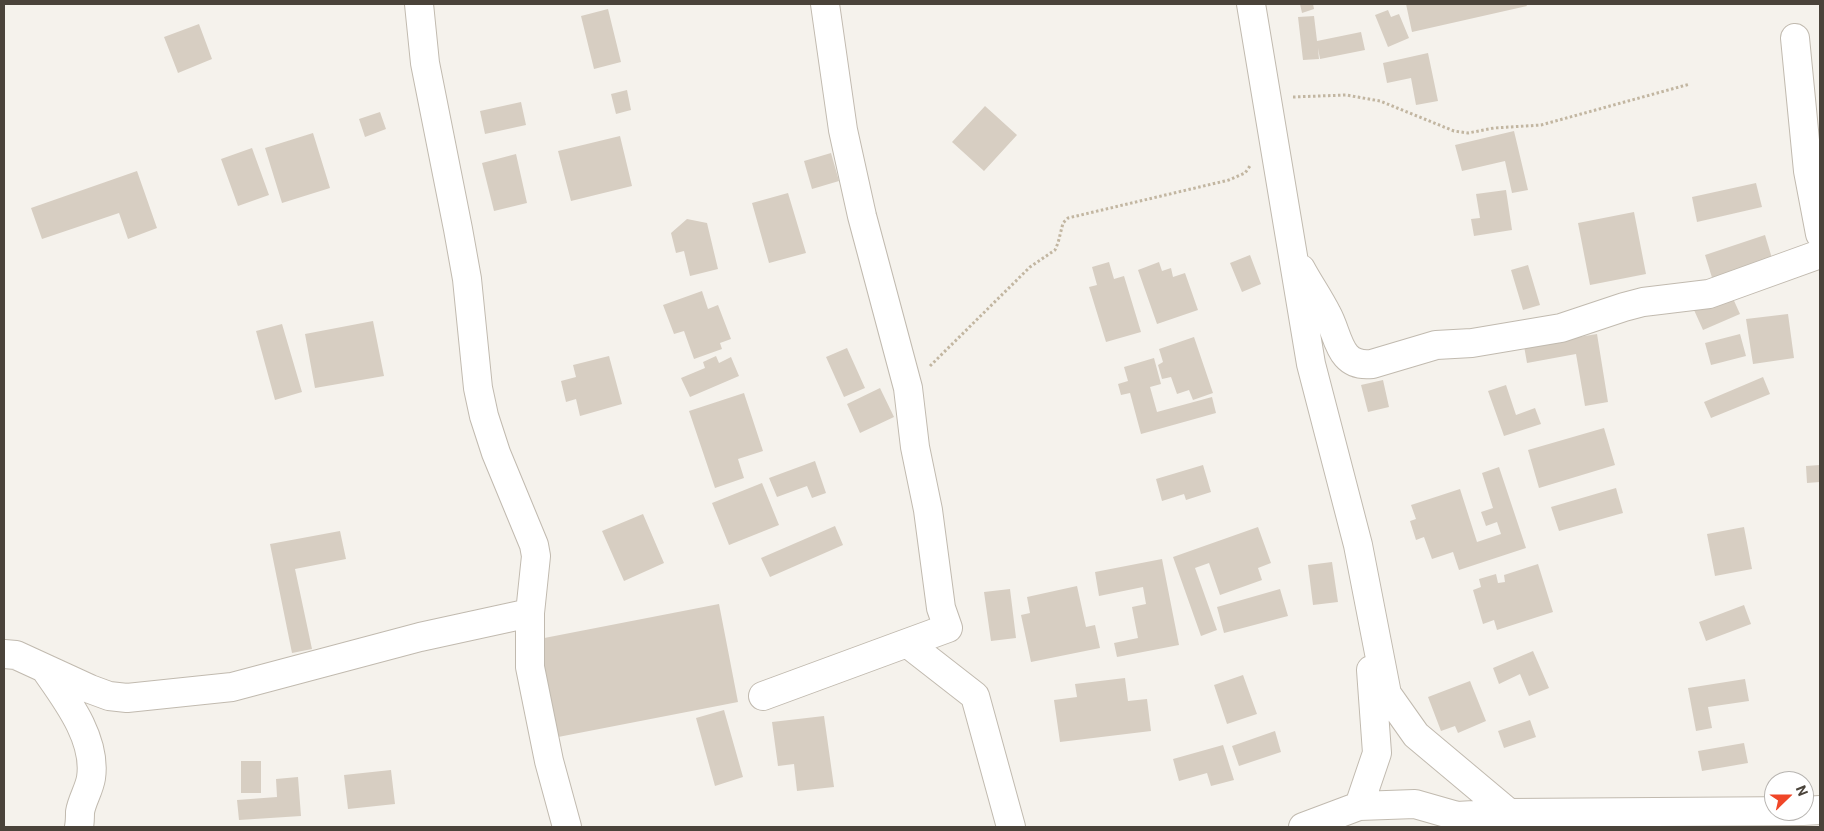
<!DOCTYPE html>
<style>
body{margin:0}
#map{position:relative;width:1824px;height:831px;overflow:hidden;background:#f5f2ec;font-family:Roboto,sans-serif}
canvas{display:block}
.frame{position:absolute;inset:0;border:5px solid #4a433a;pointer-events:none}
.north{position:absolute;left:1764px;top:771px;width:50px;height:50px;box-sizing:border-box;background:#fff;border:1px solid #b7b4b0;border-radius:50%;rotate:68deg;font-size:14px;font-weight:700;line-height:20px;text-align:center;color:#4a433a}
.north::after{content:'';display:block;margin:auto;width:18px;height:22px;background:#f04628;clip-path:polygon(50% 0,100% 100%,50% 72%,0 100%)}
</style>
<div id="map">
<canvas width="1824" height="831"></canvas>
<div class="frame"></div>
<div class="north">N</div>
</div>
<script>
const c = document.querySelector('canvas').getContext('2d');
c.lineJoin = 'round';
function fillPath(path, color) { c.fillStyle = color; c.fill(path, 'evenodd'); }
function trace(path, color, width, dash) { c.strokeStyle = color; c.lineWidth = width; c.lineCap = dash ? 'butt' : 'round'; c.setLineDash(dash || []); c.stroke(path); }
const building = new Path2D(`
 M 1300,4 L 1313,4 L 1314,9 L 1302,13 Z
 M 1406,4 L 1526,4 L 1527,6 L 1412,32 Z
 M 608,9 L 621,62 L 594,69 L 581,16 Z
 M 1388,10 L 1391,17 L 1399,14 L 1409,38 L 1388,47 L 1375,15 Z
 M 1314,16 L 1317,41 L 1361,32 L 1365,50 L 1320,59 L 1318,48 L 1319,59 L 1303,60 L 1298,17 Z
 M 199,24 L 212,59 L 178,73 L 164,37 Z
 M 1428,53 L 1438,101 L 1416,105 L 1411,78 L 1387,83 L 1383,63 Z
 M 627,90 L 631,110 L 616,114 L 611,94 Z
 M 521,102 L 526,125 L 485,134 L 480,111 Z
 M 985,106 L 1017,135 L 984,171 L 952,142 Z
 M 380,112 L 386,129 L 365,137 L 359,119 Z
 M 1514,131 L 1528,190 L 1512,193 L 1505,161 L 1462,171 L 1455,145 Z
 M 313,133 L 330,188 L 282,203 L 265,148 Z
 M 620,136 L 632,186 L 571,201 L 558,151 Z
 M 252,148 L 269,195 L 238,206 L 221,159 Z
 M 831,153 L 839,181 L 812,189 L 804,161 Z
 M 516,154 L 527,203 L 494,211 L 482,163 Z
 M 137,171 L 157,228 L 128,239 L 119,213 L 42,239 L 31,208 Z
 M 1756,183 L 1762,207 L 1697,222 L 1692,197 Z
 M 1506,190 L 1512,230 L 1474,236 L 1471,219 L 1480,218 L 1476,194 Z
 M 788,193 L 806,253 L 769,263 L 752,203 Z
 M 1634,212 L 1646,274 L 1590,285 L 1578,223 Z
 M 687,219 L 707,223 L 718,269 L 690,276 L 684,251 L 676,253 L 671,233 Z
 M 1765,235 L 1774,265 L 1714,284 L 1705,255 Z
 M 1250,255 L 1261,284 L 1242,292 L 1230,263 Z
 M 1109,262 L 1114,279 L 1124,276 L 1141,332 L 1106,342 L 1089,287 L 1097,285 L 1092,267 Z
 M 1159,262 L 1162,271 L 1171,268 L 1173,277 L 1185,273 L 1198,310 L 1157,324 L 1138,270 Z
 M 1528,265 L 1540,305 L 1523,310 L 1511,270 Z
 M 702,291 L 708,309 L 718,305 L 731,339 L 720,343 L 722,349 L 694,359 L 684,331 L 674,334 L 663,305 Z
 M 1731,294 L 1740,314 L 1703,330 L 1694,310 Z
 M 1788,314 L 1794,358 L 1753,364 L 1746,319 Z
 M 373,321 L 384,376 L 315,388 L 305,334 Z
 M 282,324 L 302,392 L 275,400 L 256,331 Z
 M 1597,334 L 1608,402 L 1585,406 L 1576,354 L 1527,363 L 1524,346 Z
 M 1740,334 L 1746,356 L 1711,365 L 1705,343 Z
 M 1194,337 L 1213,393 L 1193,400 L 1189,390 L 1177,394 L 1171,377 L 1162,379 L 1158,365 L 1163,362 L 1159,349 Z
 M 847,348 L 865,388 L 844,397 L 826,357 Z
 M 609,356 L 622,404 L 580,416 L 576,399 L 566,402 L 561,381 L 576,377 L 573,365 Z
 M 716,356 L 719,363 L 731,357 L 739,376 L 690,397 L 681,378 L 705,368 L 703,362 Z
 M 1154,358 L 1161,384 L 1150,387 L 1157,412 L 1212,397 L 1216,413 L 1141,434 L 1130,393 L 1121,395 L 1118,384 L 1128,381 L 1124,367 Z
 M 1763,377 L 1770,394 L 1711,418 L 1704,402 Z
 M 1383,380 L 1389,407 L 1368,412 L 1361,385 Z
 M 1506,385 L 1516,415 L 1535,408 L 1541,424 L 1504,436 L 1488,391 Z
 M 880,388 L 894,417 L 860,433 L 847,404 Z
 M 744,393 L 763,451 L 738,459 L 744,478 L 715,488 L 689,411 Z
 M 1604,428 L 1615,465 L 1539,488 L 1528,450 Z
 M 815,461 L 826,493 L 812,498 L 807,486 L 777,497 L 769,478 Z
 M 1203,465 L 1211,492 L 1186,500 L 1184,494 L 1162,501 L 1156,479 Z
 M 1820,465 L 1820,482 L 1807,483 L 1806,466 Z
 M 1499,467 L 1526,548 L 1459,570 L 1453,552 L 1432,559 L 1424,537 L 1416,540 L 1410,521 L 1416,519 L 1411,505 L 1460,489 L 1477,542 L 1501,534 L 1497,522 L 1486,526 L 1481,512 L 1493,508 L 1482,473 Z
 M 762,483 L 779,525 L 729,545 L 712,503 Z
 M 1616,488 L 1623,513 L 1559,531 L 1551,507 Z
 M 643,514 L 664,563 L 624,581 L 602,531 Z
 M 835,526 L 843,545 L 770,577 L 761,558 Z
 M 1258,527 L 1271,563 L 1258,568 L 1262,580 L 1220,595 L 1209,563 L 1195,568 L 1217,630 L 1201,636 L 1173,557 Z
 M 1744,527 L 1752,569 L 1715,576 L 1707,534 Z
 M 340,531 L 346,559 L 295,569 L 312,649 L 292,653 L 270,544 Z
 M 1162,559 L 1179,645 L 1117,657 L 1114,643 L 1138,638 L 1132,607 L 1146,604 L 1143,587 L 1099,596 L 1095,572 Z
 M 1332,562 L 1338,602 L 1313,605 L 1308,565 Z
 M 1538,564 L 1553,612 L 1497,630 L 1494,620 L 1483,624 L 1473,590 L 1481,587 L 1479,579 L 1496,574 L 1498,583 L 1505,582 L 1504,575 Z
 M 1077,586 L 1086,627 L 1095,625 L 1100,648 L 1031,662 L 1021,615 L 1030,613 L 1027,597 Z
 M 1010,589 L 1016,638 L 991,641 L 984,592 Z
 M 1280,589 L 1288,616 L 1224,633 L 1217,607 Z
 M 719,604 L 738,702 L 553,738 L 534,640 Z
 M 1744,605 L 1751,624 L 1706,641 L 1699,622 Z
 M 1533,651 L 1549,688 L 1529,696 L 1520,674 L 1499,684 L 1493,668 Z
 M 1243,675 L 1257,714 L 1227,724 L 1214,685 Z
 M 1125,678 L 1128,701 L 1147,699 L 1151,731 L 1060,742 L 1054,700 L 1077,697 L 1075,684 Z
 M 1745,679 L 1749,701 L 1708,707 L 1712,728 L 1696,731 L 1688,688 Z
 M 1470,681 L 1486,721 L 1458,733 L 1455,726 L 1441,731 L 1428,697 Z
 M 724,710 L 743,777 L 715,786 L 696,718 Z
 M 824,716 L 834,787 L 797,791 L 794,764 L 778,766 L 772,722 Z
 M 1530,720 L 1536,737 L 1504,748 L 1498,731 Z
 M 1275,731 L 1281,752 L 1239,766 L 1232,746 Z
 M 1744,743 L 1748,763 L 1702,771 L 1698,751 Z
 M 1223,745 L 1234,780 L 1211,786 L 1207,773 L 1179,781 L 1173,759 Z
 M 241,761 L 261,761 L 261,793 L 241,793 Z
 M 391,770 L 395,804 L 348,809 L 344,775 Z
 M 298,777 L 301,816 L 239,820 L 237,800 L 277,797 L 276,779 Z`);
const path = new Path2D(`
 M 1293,97 L 1346,95 L 1380,101 L 1454,131 L 1468,133 L 1494,128 L 1541,125 L 1690,84
 M 930,366 L 1030,267 L 1055,250 L 1058,243 L 1063,223 L 1068,218 L 1229,180 L 1245,173 L 1250,166`);
const minor = new Path2D(`
 M 419,4 L 425,63 L 458,229 L 467,279 L 478,388 L 484,416 L 496,453 L 534,545 L 536,556 L 530,613 L 530,667 L 549,761 L 567,827
 M 825,4 L 843,130 L 862,216 L 908,388 L 915,447 L 928,510 L 941,608 L 948,628 L 907,643 L 975,696 L 1011,827
 M 1251,4 L 1311,364 L 1358,545 L 1387,694 L 1416,735 L 1509,813
 M 1795,38 L 1808,171 L 1820,234
 M 1301,269 C 1309,284 1319,298 1327,314 C 1339,335 1338,368 1372,364 L 1436,345 L 1472,343 L 1561,328 L 1624,307 L 1643,302 L 1709,294 L 1820,254
 M 4,654 L 16,655 L 90,689 L 109,696 L 127,698 L 232,687 L 420,637 L 530,613
 M 45,669 C 66,699 97,739 91,778 C 89,790 82,800 80,812 C 80,817 80,822 79,827
 M 763,696 L 907,643
 M 1359,806 L 1377,753 L 1371,670
 M 1303,827 L 1359,806 L 1415,804 L 1457,816 L 1509,813 L 1803,811 L 1820,810`);
fillPath(building, '#d7cec2');
trace(minor, '#c1baaf', 30);
trace(path, '#c2b6a1', 3, [2.5, 2.5]);
trace(minor, '#fff', 28);
</script>
